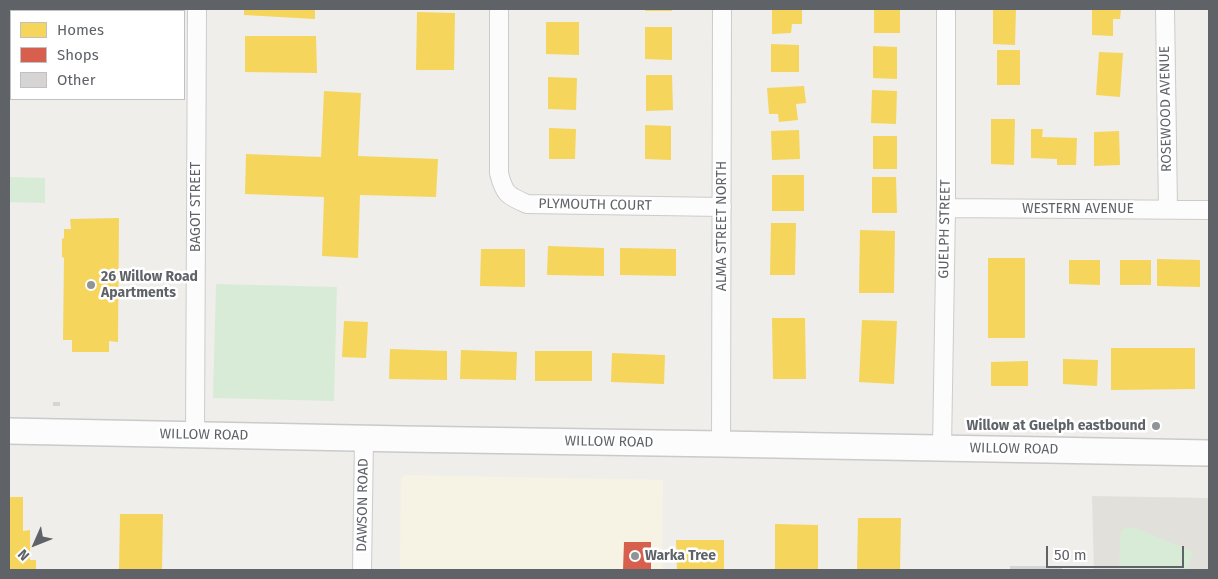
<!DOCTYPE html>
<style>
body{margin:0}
#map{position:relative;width:1218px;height:579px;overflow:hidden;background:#efeeea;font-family:"Fira Sans",sans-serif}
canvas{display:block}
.frame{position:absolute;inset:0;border:10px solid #5f6368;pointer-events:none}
.legend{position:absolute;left:10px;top:10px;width:175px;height:90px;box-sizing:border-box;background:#fff;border:1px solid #bfc1c3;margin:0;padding:6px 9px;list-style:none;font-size:15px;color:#5f6368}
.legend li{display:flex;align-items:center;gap:10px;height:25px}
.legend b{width:25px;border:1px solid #bfc1c3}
.north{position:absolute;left:10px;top:519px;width:50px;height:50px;-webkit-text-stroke:4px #fff;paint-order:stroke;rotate:226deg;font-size:14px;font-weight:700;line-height:20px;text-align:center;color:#5f6368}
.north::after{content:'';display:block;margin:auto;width:18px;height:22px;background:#5f6368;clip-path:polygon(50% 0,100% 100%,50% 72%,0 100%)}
.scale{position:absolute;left:1046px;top:546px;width:138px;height:22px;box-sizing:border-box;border:2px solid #5f6368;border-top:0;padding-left:6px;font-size:15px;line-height:18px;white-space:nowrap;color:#5f6368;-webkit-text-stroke:4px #fff;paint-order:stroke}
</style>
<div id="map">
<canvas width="1218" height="579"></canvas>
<div class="frame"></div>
<ul class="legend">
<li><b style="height:14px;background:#f6d55c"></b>Homes</li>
<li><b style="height:14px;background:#d6604d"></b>Shops</li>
<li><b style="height:14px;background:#d6d5d3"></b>Other</li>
</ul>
<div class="north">N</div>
<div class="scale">50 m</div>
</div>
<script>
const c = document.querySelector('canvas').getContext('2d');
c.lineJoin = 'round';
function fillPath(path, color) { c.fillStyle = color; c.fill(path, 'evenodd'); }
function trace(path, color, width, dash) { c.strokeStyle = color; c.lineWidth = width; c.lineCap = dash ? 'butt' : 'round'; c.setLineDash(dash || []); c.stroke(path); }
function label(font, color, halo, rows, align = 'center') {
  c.font = font + ' "Fira Sans",sans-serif'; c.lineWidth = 5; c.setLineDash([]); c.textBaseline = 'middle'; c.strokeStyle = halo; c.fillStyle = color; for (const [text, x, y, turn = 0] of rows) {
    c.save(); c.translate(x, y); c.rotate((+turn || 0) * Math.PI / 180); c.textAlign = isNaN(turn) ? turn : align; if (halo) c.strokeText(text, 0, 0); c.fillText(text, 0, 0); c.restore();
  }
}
const commercial = new Path2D(`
 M 405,475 L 663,480 L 662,570 L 400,570 L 401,478 Z`);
const education = new Path2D(`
 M 1092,496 L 1209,498 L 1209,570 L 1094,570 Z`);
const green = new Path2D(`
 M 9,177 L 45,178 L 45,203 L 9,202 Z
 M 216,284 L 337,287 L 334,401 L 213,398 Z
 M 1129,527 L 1136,528 L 1193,552 L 1187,570 L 1119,570 L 1120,541 L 1121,531 Z`);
const homes = new Path2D(`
 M 103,9 L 142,9 L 142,11 L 103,11 Z
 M 244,9 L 315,9 L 315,19 L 244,15 Z
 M 645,9 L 672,9 L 672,11 L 645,11 Z
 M 772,9 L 802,9 L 802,24 L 792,24 L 791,33 L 772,34 Z
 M 874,9 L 900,9 L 900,33 L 874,33 Z
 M 993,9 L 1016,9 L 1015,45 L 993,44 Z
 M 1092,9 L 1121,9 L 1120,19 L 1113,19 L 1113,36 L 1092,35 Z
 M 417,12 L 455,13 L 454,70 L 416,70 Z
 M 546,22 L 579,22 L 579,55 L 546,54 Z
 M 645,27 L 672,27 L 672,60 L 645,59 Z
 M 245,36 L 316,36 L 317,73 L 245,72 Z
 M 771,44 L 799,45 L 799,72 L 771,72 Z
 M 873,46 L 897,47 L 897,79 L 873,78 Z
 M 997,50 L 1020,50 L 1020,85 L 997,85 Z
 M 1099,52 L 1123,53 L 1120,97 L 1096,95 Z
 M 646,75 L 672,75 L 673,110 L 646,111 Z
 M 548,77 L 577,78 L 576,110 L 548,109 Z
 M 804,86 L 806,103 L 796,104 L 798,120 L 779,122 L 778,114 L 769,114 L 767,88 Z
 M 872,90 L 897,91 L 896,124 L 871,123 Z
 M 324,91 L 361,93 L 358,156 L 438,159 L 436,197 L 360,195 L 358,258 L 322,256 L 324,197 L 245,194 L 246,154 L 321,157 Z
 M 991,119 L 1015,119 L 1014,165 L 991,164 Z
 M 645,125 L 671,126 L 671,160 L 645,159 Z
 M 549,128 L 576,129 L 575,159 L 549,159 Z
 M 1031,129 L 1043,129 L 1042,137 L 1077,138 L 1076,165 L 1057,165 L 1057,159 L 1031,158 Z
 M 799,130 L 800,159 L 772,160 L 771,131 Z
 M 1119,131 L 1120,165 L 1094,166 L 1094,132 Z
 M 873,136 L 897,136 L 897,169 L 873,169 Z
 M 772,175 L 804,175 L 804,211 L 772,211 Z
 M 872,177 L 896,177 L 897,213 L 872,213 Z
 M 119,218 L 118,342 L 109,341 L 109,352 L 72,352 L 72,340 L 63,340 L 64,258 L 62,257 L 62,239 L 64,238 L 64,229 L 71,229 L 70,219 Z
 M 771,223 L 796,223 L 795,275 L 770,275 Z
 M 860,230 L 895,231 L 894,293 L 859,293 Z
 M 548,246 L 604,248 L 604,276 L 547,275 Z
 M 620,248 L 676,249 L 676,276 L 620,275 Z
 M 481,249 L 525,249 L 525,287 L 480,286 Z
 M 988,258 L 1025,258 L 1025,338 L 988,338 Z
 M 1157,259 L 1200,260 L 1200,287 L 1157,286 Z
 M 1069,260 L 1100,260 L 1100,285 L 1069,284 Z
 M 1120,260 L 1151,260 L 1151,285 L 1120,285 Z
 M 772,318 L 805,318 L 806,379 L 773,379 Z
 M 862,320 L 897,321 L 894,384 L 859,382 Z
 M 344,321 L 368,322 L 366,358 L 342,357 Z
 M 1111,348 L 1195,348 L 1195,389 L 1111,390 Z
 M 390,349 L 447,351 L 447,380 L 389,379 Z
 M 461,350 L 517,352 L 516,380 L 460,379 Z
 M 535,351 L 592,351 L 592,381 L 535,381 Z
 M 612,353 L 665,355 L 664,384 L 611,382 Z
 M 1063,359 L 1098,360 L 1097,386 L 1063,384 Z
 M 1028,361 L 1028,386 L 991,386 L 991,362 Z
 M 9,497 L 23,497 L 23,531 L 30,530 L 30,560 L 36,560 L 36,570 L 9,570 Z
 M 120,514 L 163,514 L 162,570 L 119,570 Z
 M 858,518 L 901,518 L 900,570 L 857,570 Z
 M 775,524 L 818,525 L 818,570 L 775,570 Z
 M 676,540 L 724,540 L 724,570 L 677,570 Z`);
const shops = new Path2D(`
 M 624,542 L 651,542 L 651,570 L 623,570 Z`);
const building = new Path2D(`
 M 53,402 L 60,402 L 60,406 L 53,406 Z
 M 1010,566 L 1062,566 L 1062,570 L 1010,570 Z`);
const minor = new Path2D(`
 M 499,9 L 499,173 C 504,194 508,196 527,204 L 722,207
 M 1165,9 L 1168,209
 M 946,208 L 1209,210
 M 195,434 L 197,9
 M 721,444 L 722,9
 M 942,448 L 946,208 L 946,9
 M 362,570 L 364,439`);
const secondary = new Path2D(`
 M 9,431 L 403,439 L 721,444 L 1209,453`);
const markers = [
 [91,285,5,"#919496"],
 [1156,426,5,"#919496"],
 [635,556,5,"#919496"]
];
const streetNames = [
 ["ROSEWOOD AVENUE",1166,109,-91],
 ["PLYMOUTH COURT",595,205,1],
 ["BAGOT STREET",196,207,-90],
 ["WESTERN AVENUE",1078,209],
 ["ALMA STREET NORTH",722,226,-90],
 ["GUELPH STREET",945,229,-89],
 ["WILLOW ROAD",204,435,1],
 ["WILLOW ROAD",609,442,1],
 ["WILLOW ROAD",1014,449,1],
 ["DAWSON ROAD",363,505,-89]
];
const poiNames = [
 ["26 Willow Road",101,277],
 ["Apartments",101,293],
 ["Willow at Guelph eastbound",1146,426,"right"],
 ["Warka Tree",645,556]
];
fillPath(commercial, '#f7f3e4');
fillPath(education, '#e2e0da');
fillPath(green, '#d8ebd6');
fillPath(homes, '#f6d55c');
fillPath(shops, '#d6604d');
fillPath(building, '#d6d5d3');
trace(minor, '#cbcccc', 20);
trace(secondary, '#cacacb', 28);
trace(minor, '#fdfcfc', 18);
trace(secondary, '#fdfcfc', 25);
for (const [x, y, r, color] of markers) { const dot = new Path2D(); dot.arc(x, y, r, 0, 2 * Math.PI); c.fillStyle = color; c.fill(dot); trace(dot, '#fff', 2); }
label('14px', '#5f6368', '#fff', streetNames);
label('bold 14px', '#5f6368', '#fff', poiNames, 'left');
</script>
